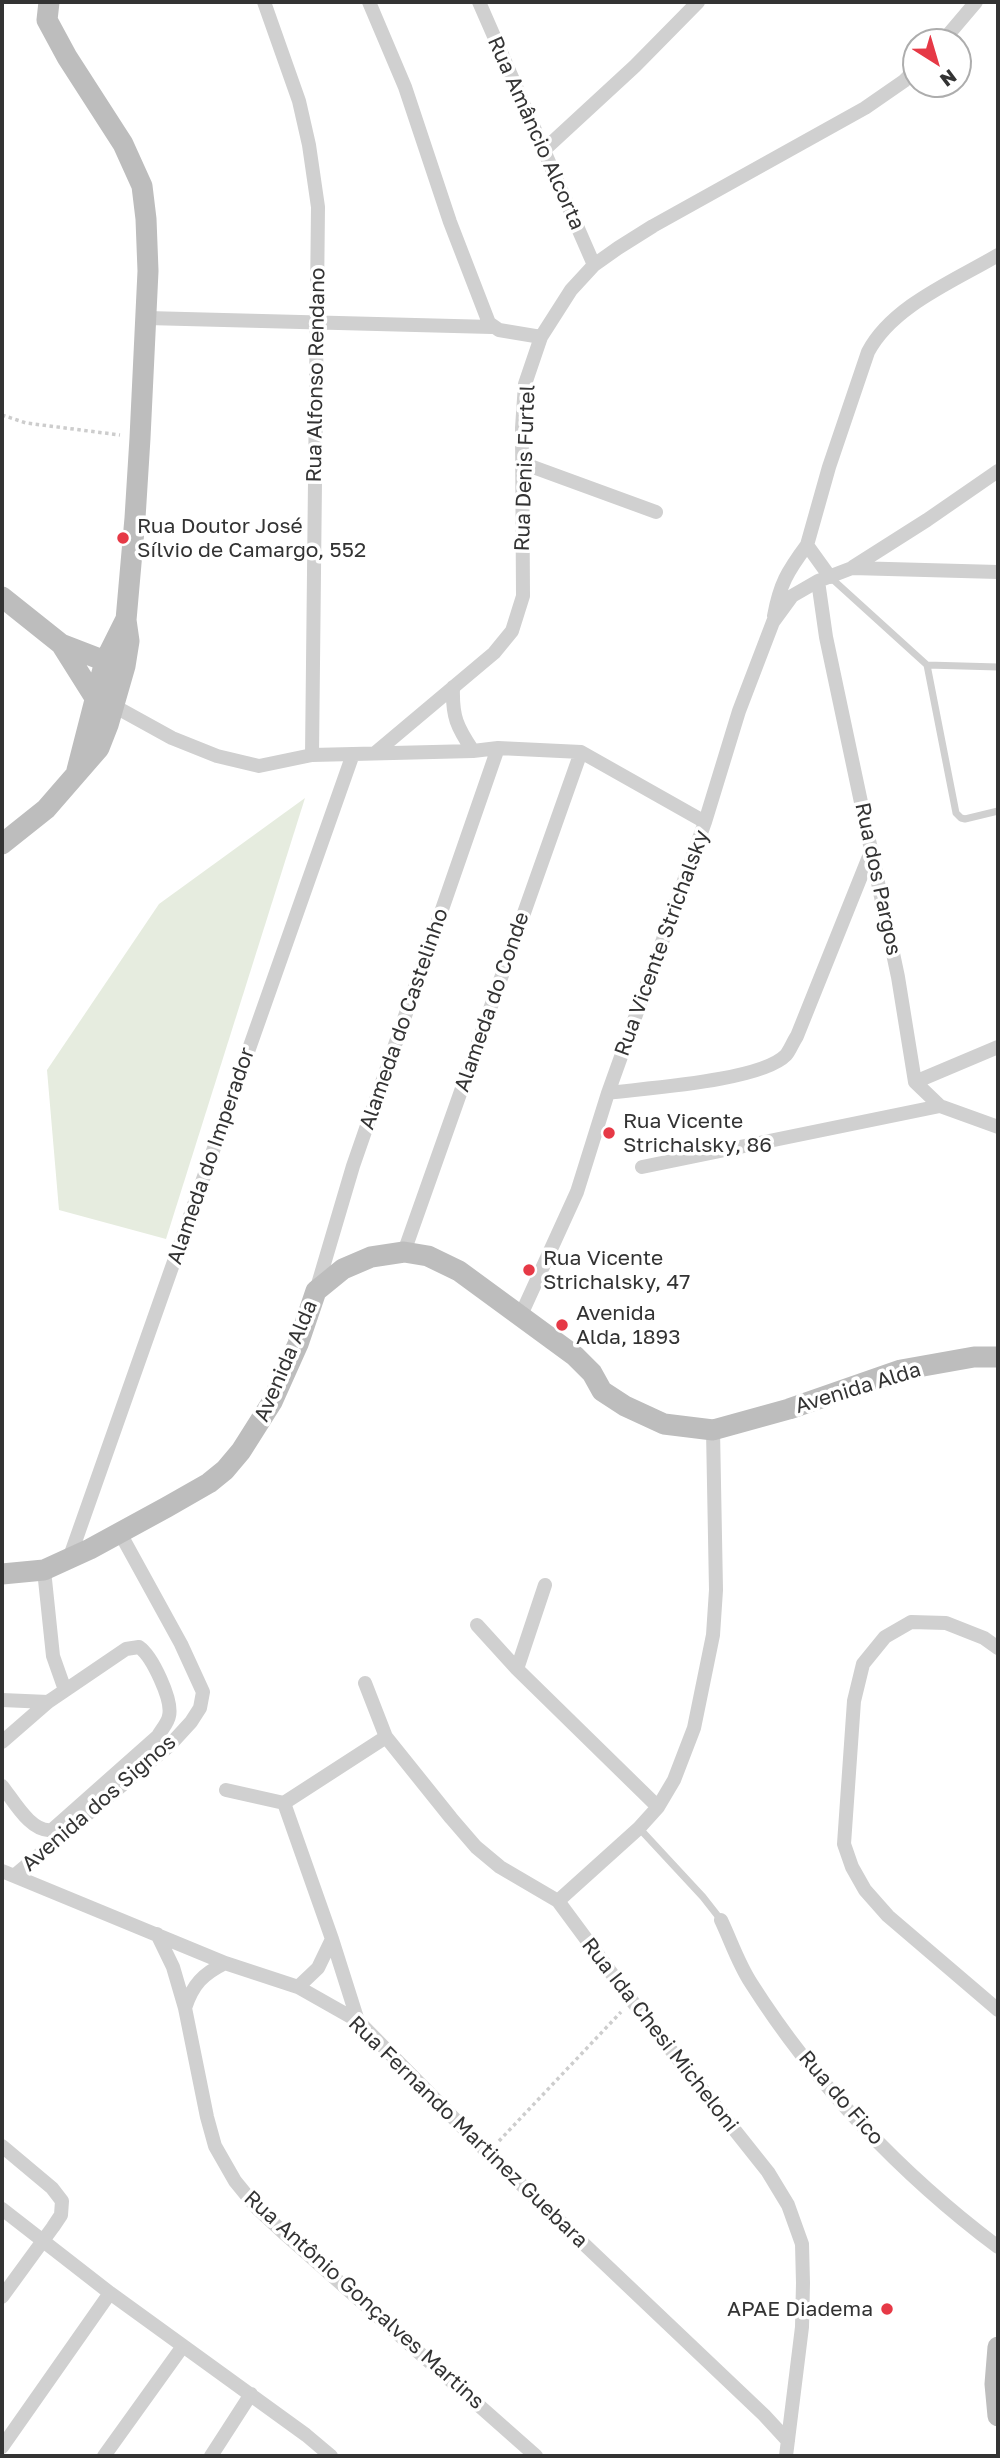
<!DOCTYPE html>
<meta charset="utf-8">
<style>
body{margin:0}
#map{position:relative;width:1000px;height:2458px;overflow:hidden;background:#fff;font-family:"Golos Text",sans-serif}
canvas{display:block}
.frame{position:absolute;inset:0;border:4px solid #333;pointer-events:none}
.north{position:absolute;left:902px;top:28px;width:70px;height:70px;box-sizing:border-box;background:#fff;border:2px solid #adadad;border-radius:50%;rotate:143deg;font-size:19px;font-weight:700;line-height:28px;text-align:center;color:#333}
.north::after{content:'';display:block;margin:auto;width:24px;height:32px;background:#e63946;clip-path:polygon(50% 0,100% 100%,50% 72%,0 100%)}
</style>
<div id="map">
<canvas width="1000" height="2458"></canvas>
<div class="frame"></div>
<div class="north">N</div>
</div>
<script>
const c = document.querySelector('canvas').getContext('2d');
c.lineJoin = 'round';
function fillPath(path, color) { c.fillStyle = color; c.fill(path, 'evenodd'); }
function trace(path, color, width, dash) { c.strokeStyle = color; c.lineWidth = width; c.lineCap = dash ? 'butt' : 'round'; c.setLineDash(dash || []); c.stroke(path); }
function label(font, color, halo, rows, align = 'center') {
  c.font = font + ' "Golos Text",sans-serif'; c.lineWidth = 7; c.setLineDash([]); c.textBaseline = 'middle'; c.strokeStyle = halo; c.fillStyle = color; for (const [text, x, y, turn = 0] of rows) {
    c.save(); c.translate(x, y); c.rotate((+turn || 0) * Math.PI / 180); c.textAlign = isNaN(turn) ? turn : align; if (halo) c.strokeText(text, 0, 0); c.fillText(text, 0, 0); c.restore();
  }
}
const green = new Path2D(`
 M 305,798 L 166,1239 L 59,1210 L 47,1070 L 159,904 Z`);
const path = new Path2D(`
 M 2,415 L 26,423 L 120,435
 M 499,2141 L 621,2012`);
const lane = new Path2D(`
 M 830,577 L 927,665 L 998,667
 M 927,665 L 956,813 L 961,818 L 965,819 L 998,811
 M 639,1828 L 703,1897 L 721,1920`);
const street = new Path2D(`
 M 264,2 L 299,101 L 309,145 L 318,207 L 312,755
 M 369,2 L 405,87 L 450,222 L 489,323 L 499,330 L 541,337
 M 479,2 L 594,265
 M 942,42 L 976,2
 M 545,149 L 635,66 L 698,2
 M 147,318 L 492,327
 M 522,463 L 656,512
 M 853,567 L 927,520 L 998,471
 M 830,577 L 807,545 L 829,467 L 868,352 C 892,306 954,281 998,255
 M 818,581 L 826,637 L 898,977 L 915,1082 L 940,1106 L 998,1127
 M 774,616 C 780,584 787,572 807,545
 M 453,687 C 452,717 457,727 473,751
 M 114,706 L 172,738 L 217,756 L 259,766 L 312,755 L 353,754 L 473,751 L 498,748 L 581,752 L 705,822
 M 375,753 L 494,653 L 512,631 L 523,596 L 522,428 L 525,384 L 541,337 L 571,290 L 594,265 L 618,248 L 653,226 L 865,108 L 904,81 L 916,69
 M 915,1082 L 998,1047
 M 608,1093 C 646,1088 761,1081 786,1055 C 790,1050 793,1042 797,1036 L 872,849
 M 642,1167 L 940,1106
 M 404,1252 L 581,752
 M 316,1291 L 353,1166 L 498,748
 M 520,1317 L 577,1192 L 608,1093 L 705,822 L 739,711 L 773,622 L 792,596 L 818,581 L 852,568 L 998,572
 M 69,1559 L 353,754
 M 44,1570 L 53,1656 L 65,1690
 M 477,1625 L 517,1669 L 658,1807
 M 998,1648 L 984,1638 L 946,1623 L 911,1622 L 885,1637 L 863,1664 L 854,1701 L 844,1844 L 852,1867 L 865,1890 L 888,1916 L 998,2010
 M 517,1669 L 545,1585
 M 365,1683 L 386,1737 L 451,1818 L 476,1847 L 500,1867 L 558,1901 L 632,2001 L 768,2172 L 788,2205 L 802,2244 L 803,2283 L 802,2327 L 786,2456
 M 2,1700 L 48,1702
 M 2,1742 L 48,1702 L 126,1649 L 139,1647 C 152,1656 173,1700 169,1716 C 168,1723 161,1730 158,1736 L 52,1830 C 31,1833 14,1801 2,1786
 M 226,1790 L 284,1803 L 386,1737
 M 284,1803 L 332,1939 L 358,2021
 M 2,1871 L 225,1963 L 298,1987 L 358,2021 L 488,2153 L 764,2415 L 788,2441
 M 15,1875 L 169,1746 L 191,1722 L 200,1708 L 203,1692 L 181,1644 L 120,1533
 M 558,1901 L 639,1828 L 658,1807 L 674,1780 L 694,1728 L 713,1635 L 716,1590 L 713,1430
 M 721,1920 C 731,1941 738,1963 751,1983 C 815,2084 902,2175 998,2247
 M 157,1934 L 173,1967 L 185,2008 L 207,2117 L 215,2146 L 235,2181 L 257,2208 L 285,2234 L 536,2456
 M 298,1987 L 318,1968 L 332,1939
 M 185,2008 C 193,1984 203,1974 225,1963
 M 2,2146 L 52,2188 L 62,2201 L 61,2215 L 53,2227 L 2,2297
 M 2,2209 L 110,2293 L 306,2435 L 331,2456
 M 2,2447 L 110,2293
 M 104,2456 L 183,2346
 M 211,2456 L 251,2394`);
const secondary = new Path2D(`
 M 2,597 L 61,644 L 105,661 L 112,674
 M 61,644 L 95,698
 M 77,770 L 105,661 L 125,621
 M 2,844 L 46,809 L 99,748 L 108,725 L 125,666 L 129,641 L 126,620 L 135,518 L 140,438 L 148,271 L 146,219 L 142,186 L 123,144 L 67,57 L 47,20 L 49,2
 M 2,1574 L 44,1570 L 90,1549 L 167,1507 L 209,1483 L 225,1470 L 241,1451 L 272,1402 L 298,1344 L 316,1291 L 343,1269 L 371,1257 L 404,1252 L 428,1256 L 459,1271 L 575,1356 L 592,1373 L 602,1391 L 625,1406 L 664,1424 L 713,1430 L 789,1409 L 901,1370 L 974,1357 L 998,1357
 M 998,2347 L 995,2384 L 998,2416`);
const markers = [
 [123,538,7,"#e63946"],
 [609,1133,7,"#e63946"],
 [529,1270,7,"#e63946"],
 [562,1325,7,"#e63946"],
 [887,2309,7,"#e63946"]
];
const streetNames = [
 ["Rua Amâncio Alcorta",536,133,66],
 ["Rua Alfonso Rendano",316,375,-89],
 ["Rua Denis Furtel",525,468,-88],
 ["Rua dos Pargos",878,879,78],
 ["Rua Vicente Strichalsky",662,943,-70],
 ["Alameda do Conde",492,1002,-71],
 ["Alameda do Castelinho",404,1019,-71],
 ["Alameda do Imperador",211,1156,-71],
 ["Avenida Alda",286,1361,-67],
 ["Avenida Alda",858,1388,-17],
 ["Avenida dos Signos",99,1803,-41],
 ["Rua Ida Chesi Micheloni",660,2035,52],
 ["Rua do Fico",841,2098,49],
 ["Rua Fernando Martinez Guebara",468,2132,44],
 ["Rua Antônio Gonçalves Martins",364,2300,42]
];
const poiNames = [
 ["Rua Doutor José",137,526],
 ["Sílvio de Camargo, 552",137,550],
 ["Rua Vicente",623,1121],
 ["Strichalsky, 86",623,1145],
 ["Rua Vicente",543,1258],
 ["Strichalsky, 47",543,1282],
 ["Avenida",576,1313],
 ["Alda, 1893",576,1337],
 ["APAE Diadema",873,2309,"right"]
];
fillPath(green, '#e6ecdf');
trace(path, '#cdcdcd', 3.5, [3.5, 3.5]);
trace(lane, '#d0d0d0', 7);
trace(street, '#d0d0d0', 14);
trace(secondary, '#bdbdbd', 21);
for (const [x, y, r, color] of markers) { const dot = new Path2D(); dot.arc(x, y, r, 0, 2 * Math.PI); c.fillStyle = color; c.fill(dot); trace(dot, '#fff', 2.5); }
label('21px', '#333', '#fff', streetNames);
label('21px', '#333', '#fff', poiNames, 'left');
</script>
